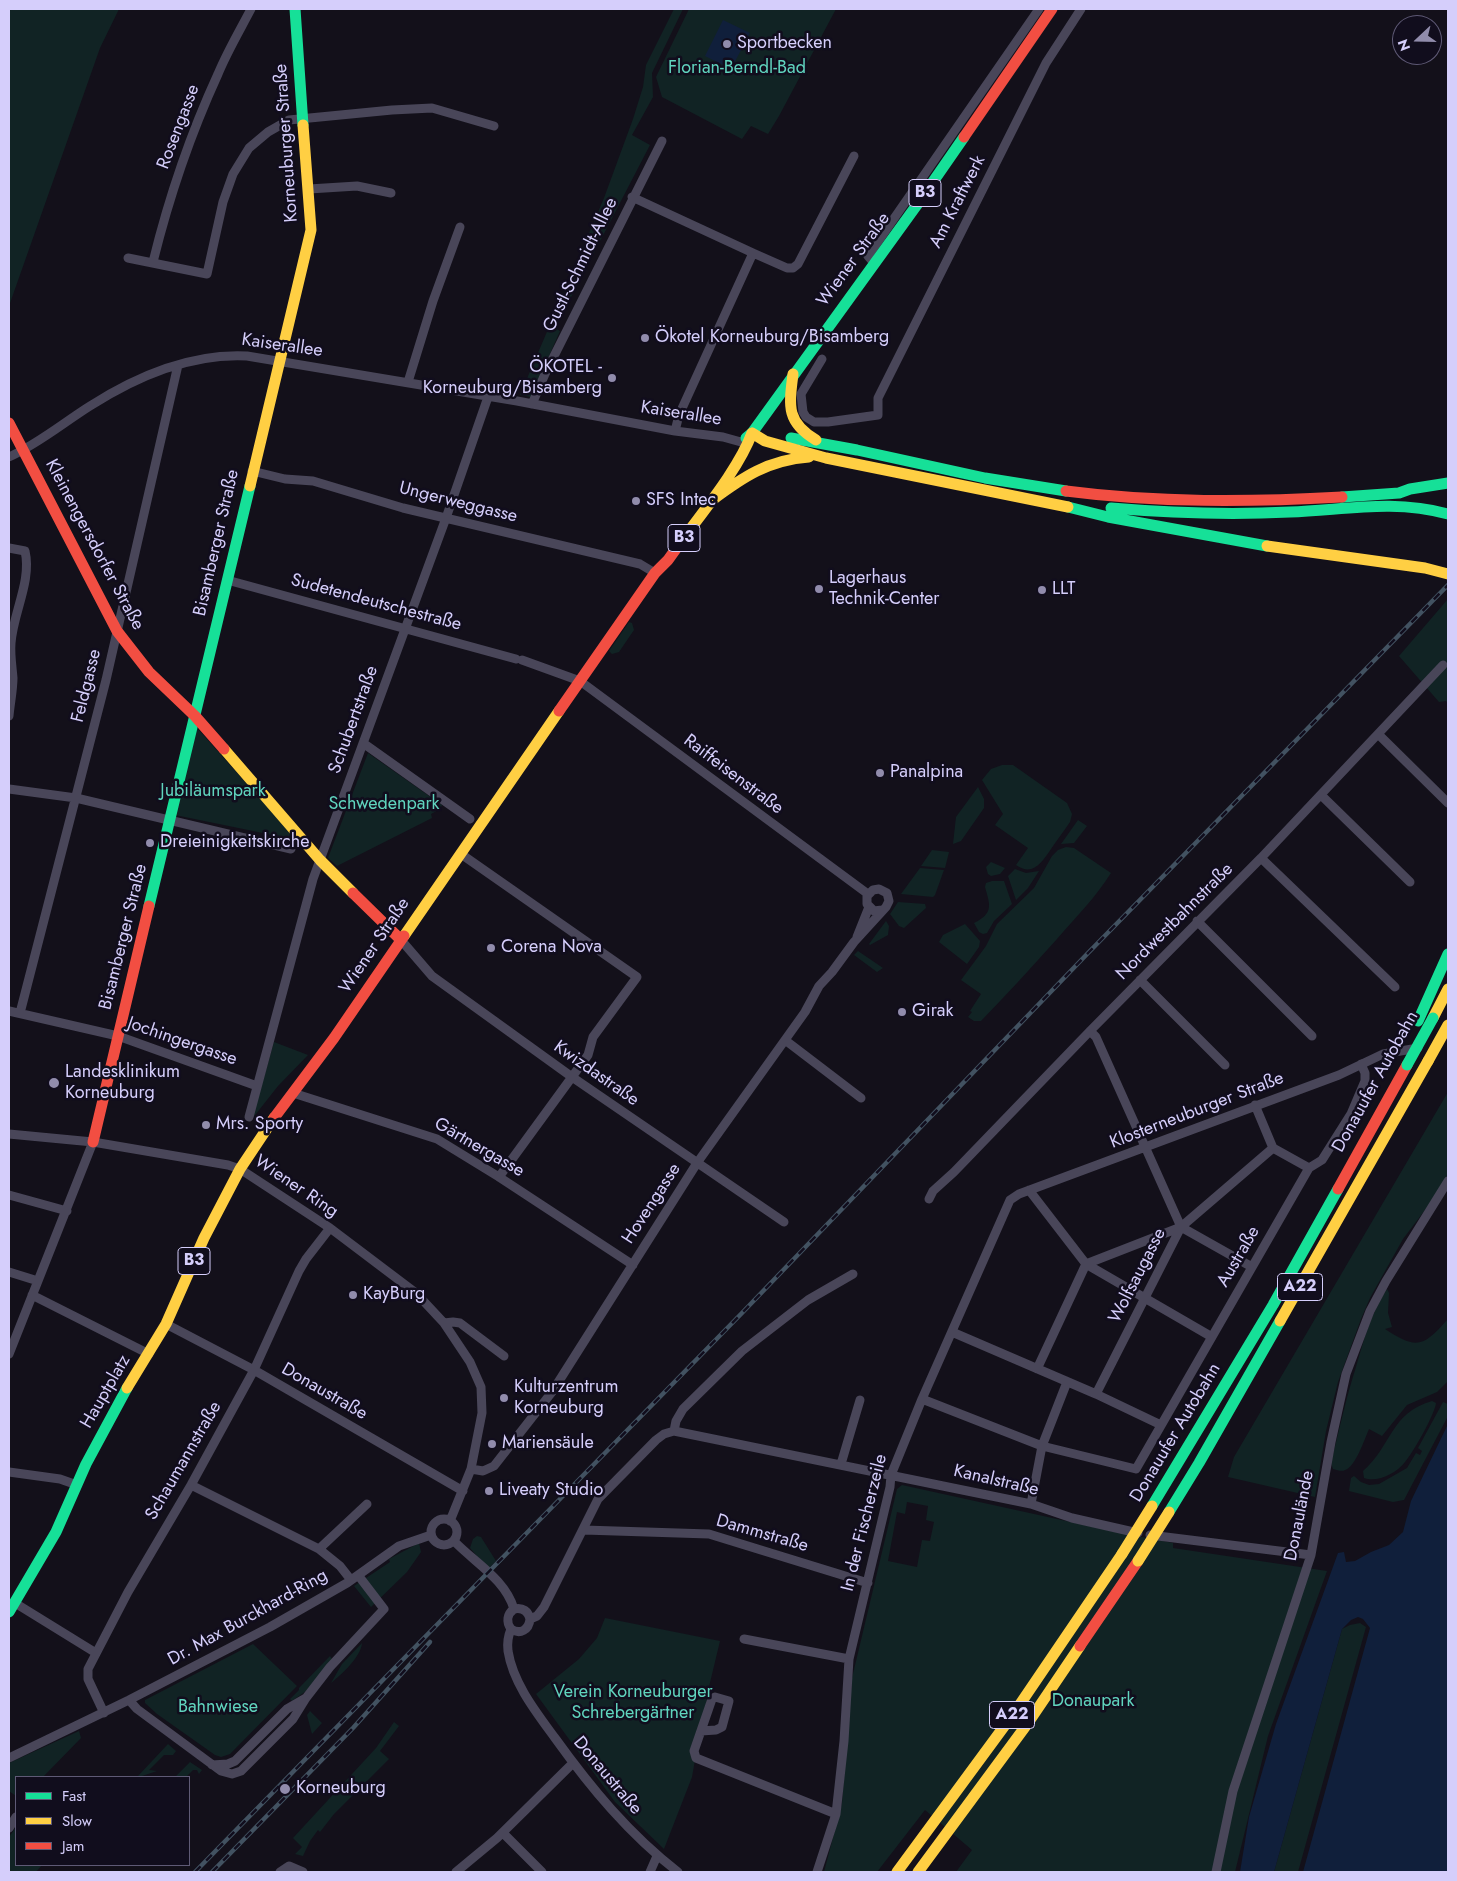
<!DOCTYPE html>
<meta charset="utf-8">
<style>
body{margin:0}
#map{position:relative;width:1457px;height:1881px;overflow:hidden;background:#13101a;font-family:Jost,sans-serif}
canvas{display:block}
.frame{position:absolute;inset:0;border:10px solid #d5cefb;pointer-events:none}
.legend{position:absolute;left:15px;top:1776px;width:175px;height:90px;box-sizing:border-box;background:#110d1d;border:1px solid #5f5a76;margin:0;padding:6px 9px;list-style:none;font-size:15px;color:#d5cefb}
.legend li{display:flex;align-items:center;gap:10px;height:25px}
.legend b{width:25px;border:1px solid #5f5a76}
.north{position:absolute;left:1392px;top:15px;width:50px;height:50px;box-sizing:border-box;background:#110d1d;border:1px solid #5f5a76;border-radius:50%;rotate:249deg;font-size:14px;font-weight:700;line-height:20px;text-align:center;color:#d5cefb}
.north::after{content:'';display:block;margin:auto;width:18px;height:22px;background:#918cac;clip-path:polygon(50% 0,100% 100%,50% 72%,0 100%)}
</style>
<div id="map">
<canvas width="1457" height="1881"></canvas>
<div class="frame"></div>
<ul class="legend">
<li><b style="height:6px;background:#16e098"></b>Fast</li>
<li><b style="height:6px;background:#ffcf43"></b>Slow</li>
<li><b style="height:6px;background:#f24e42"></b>Jam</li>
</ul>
<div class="north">N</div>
</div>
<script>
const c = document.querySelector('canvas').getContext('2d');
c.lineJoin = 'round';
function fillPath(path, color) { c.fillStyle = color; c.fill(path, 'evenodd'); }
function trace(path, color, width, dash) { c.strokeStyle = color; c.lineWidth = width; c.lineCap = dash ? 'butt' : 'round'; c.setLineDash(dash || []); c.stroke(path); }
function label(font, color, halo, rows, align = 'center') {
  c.font = font + ' Jost,sans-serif'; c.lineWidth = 5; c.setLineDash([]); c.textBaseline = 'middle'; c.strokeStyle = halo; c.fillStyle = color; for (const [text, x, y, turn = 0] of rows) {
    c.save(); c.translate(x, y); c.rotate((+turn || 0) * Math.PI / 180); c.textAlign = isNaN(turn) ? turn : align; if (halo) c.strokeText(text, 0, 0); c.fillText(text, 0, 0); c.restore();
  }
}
const green = new Path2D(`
 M 11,9 L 119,9 L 100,48 L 9,306 L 9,12 Z
 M 674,9 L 683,9 L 652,73 L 653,97 L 632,135 L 650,145 L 555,328 L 560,331 L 531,397 L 520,395 L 604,198 L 633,119 L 643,87 L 646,65 Z
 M 689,9 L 836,9 L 779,116 L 768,134 L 751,126 L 742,139 L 662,97 L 656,77 Z
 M 1448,599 L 1448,703 L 1446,701 L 1439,702 L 1399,656 Z
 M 629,622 L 632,623 L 634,630 L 619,652 L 612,654 L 609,651 Z
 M 197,728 L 297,840 L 175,815 Z
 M 368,753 L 442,805 L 440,809 L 431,814 L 432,818 L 337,866 L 328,858 Z
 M 1002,765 L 1013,765 L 1067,803 L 1072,814 L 1070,822 C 1064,831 1057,840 1051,849 C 1042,862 1033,877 1016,865 L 1028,848 L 995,825 L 1003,814 L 982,780 L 991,769 Z
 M 978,787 L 984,799 L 984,808 L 961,841 L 953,844 L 956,817 Z
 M 1078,820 L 1087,826 L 1074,843 L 1061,844 Z
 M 1066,847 L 1074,848 L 1111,873 C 1096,897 1076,917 1057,939 C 1032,967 1007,994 981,1021 L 974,1021 L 968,1017 L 972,1012 L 970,1011 L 981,994 L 961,980 L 986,946 L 997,924 L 1034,888 L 1052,856 L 1058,850 Z
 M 932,850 L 949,852 L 945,868 L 921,866 Z
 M 991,862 L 1005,868 L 1000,874 L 991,876 L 988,874 L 986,867 Z
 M 920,868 L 944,870 L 935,895 L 933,897 L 901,894 Z
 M 1015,869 L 1026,873 L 1039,871 L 1028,888 L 1016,900 L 1008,876 Z
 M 992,881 L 1004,881 L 1012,904 L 994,921 L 987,933 L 983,934 L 979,932 L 974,923 C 994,913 990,905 985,887 L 986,883 Z
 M 898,902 L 925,904 L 926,908 L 904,928 L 899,926 L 890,914 Z
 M 886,921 L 889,926 L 888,935 L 870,945 L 869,944 Z
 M 965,924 L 980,941 L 979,947 L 967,964 L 939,942 L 943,935 Z
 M 858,951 L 883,968 L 877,972 L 854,955 Z
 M 274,1042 L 308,1055 L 278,1086 L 252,1119 Z
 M 1448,1092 L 1448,1174 L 1428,1206 L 1403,1239 L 1370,1298 L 1361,1319 L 1338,1382 L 1326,1431 L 1315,1497 L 1228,1477 L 1234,1457 Z
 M 1387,1289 L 1389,1293 L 1388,1313 L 1392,1327 L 1385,1329 C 1417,1350 1423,1347 1448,1319 L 1448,1381 L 1437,1392 L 1407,1405 L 1382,1436 L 1369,1429 C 1365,1438 1355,1468 1345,1470 C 1342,1472 1337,1470 1333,1469 L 1331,1463 C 1339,1431 1346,1398 1356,1367 C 1364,1339 1371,1313 1387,1289 Z
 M 1432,1401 L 1436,1403 C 1435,1414 1413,1453 1405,1462 C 1397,1473 1377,1483 1364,1478 L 1363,1471 C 1392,1446 1390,1413 1432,1401 Z
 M 1443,1402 L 1448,1404 L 1448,1416 L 1404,1500 L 1393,1502 L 1349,1491 L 1351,1478 L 1354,1476 L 1361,1482 L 1369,1485 L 1379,1484 L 1407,1468 L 1416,1453 L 1420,1455 L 1422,1451 L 1418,1448 Z
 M 902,1485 L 1116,1532 L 1173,1543 L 1173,1548 L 1327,1571 L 1268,1736 L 1235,1872 L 956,1872 L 972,1850 L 925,1810 L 877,1872 L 824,1872 L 842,1803 L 852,1678 L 897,1489 ZM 907,1502 L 928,1506 L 926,1520 L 934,1522 L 930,1541 L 922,1540 L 917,1567 L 888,1561 L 897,1512 L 905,1514 Z
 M 477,1536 L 481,1537 L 496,1561 L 488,1569 L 470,1548 L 473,1539 Z
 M 419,1543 L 421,1552 L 407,1572 L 371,1607 L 354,1586 L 390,1562 L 389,1559 Z
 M 605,1618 L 720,1641 L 708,1691 L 706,1707 L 690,1750 L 695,1760 L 692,1777 L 664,1849 L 615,1802 L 536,1694 L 579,1659 L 597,1638 Z
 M 1360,1623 L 1366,1627 L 1298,1872 L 1274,1872 L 1342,1629 L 1350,1625 Z
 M 362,1643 C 361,1657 341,1675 331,1683 L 342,1664 Z
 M 253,1644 L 297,1686 L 230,1754 L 221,1757 L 215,1755 L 157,1714 L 145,1703 L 145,1700 Z
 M 330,1656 L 332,1659 L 306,1691 L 292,1701 L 290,1699 L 299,1690 L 299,1688 Z
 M 310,1711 L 322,1723 L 312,1734 L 307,1715 Z
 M 394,1722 L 399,1726 L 380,1751 L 389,1759 L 334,1814 L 320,1832 L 318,1830 L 310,1841 L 303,1856 L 295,1854 L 302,1847 L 293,1838 L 376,1748 Z
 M 79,1731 L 81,1738 L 43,1777 L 16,1777 L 16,1796 L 9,1791 L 9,1763 Z
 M 168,1744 L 176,1751 L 173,1755 L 164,1755 L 149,1770 L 157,1771 L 139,1777 L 138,1776 Z
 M 190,1762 L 202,1770 L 199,1774 L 197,1770 L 193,1770 L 186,1777 L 175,1777 Z
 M 16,1827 L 16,1865 L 42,1865 L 36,1872 L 9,1872 L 9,1837 Z`);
const water = new Path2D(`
 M 723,20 L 750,33 L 731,69 L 705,56 Z
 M 1448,1424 L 1448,1872 L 1303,1872 L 1370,1628 L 1363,1619 L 1358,1617 L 1351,1620 L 1342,1629 L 1274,1872 L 1240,1872 L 1249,1817 L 1276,1724 L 1338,1553 L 1344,1552 L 1346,1562 L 1355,1561 L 1371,1552 L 1389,1545 L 1403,1532 L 1411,1501 Z`);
const street = new Path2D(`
 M 309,189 L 357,186 L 391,193
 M 632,197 L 753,253 L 679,415 L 675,431
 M 753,253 L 787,268 L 793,268 L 798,264 L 854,156
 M 128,258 L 207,274 L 223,202 L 233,174 L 249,148 L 268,132 L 289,120 L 392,110 L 432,108 L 494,126
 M 153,262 C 169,197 190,135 218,74 C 227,52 240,30 251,9
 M 874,263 L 868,256 L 1039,9
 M 822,359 L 801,394 L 803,412 L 806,417 L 814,422 L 828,422 L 878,415 L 878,398 L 1046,63 L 1081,9
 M 408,382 L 433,301 L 460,227
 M 532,404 L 545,374 L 662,141
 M 9,457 C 38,444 63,423 90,406 C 137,376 190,353 247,356 L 517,401 L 675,431 L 723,437 L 741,442
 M 252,471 L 285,479 L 313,481 L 403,508 L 640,564 L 655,573
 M 9,548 L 25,551 C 32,581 13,613 11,643 C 10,654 12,666 13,678 C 13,690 10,704 9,716
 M 227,580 L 516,659
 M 522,660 L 580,681 L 868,894
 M 1378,734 L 1448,803
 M 363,743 L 470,819
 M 9,789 L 76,798 L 291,849
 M 1321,795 L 1410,882
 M 461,854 L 637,977 L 593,1037 L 588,1055 L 499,1177
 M 1261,858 L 1395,987
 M 1197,921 L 1312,1036
 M 857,937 L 869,907
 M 401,940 L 432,976 L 572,1077 L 784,1222
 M 1140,980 L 1225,1065
 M 9,1011 L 118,1036 L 257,1086
 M 20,1013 L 106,680 L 178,365
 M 1090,1031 L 1096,1037 L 1181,1227 L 1252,1267
 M 785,1040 L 861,1098
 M 293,1093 L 437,1139 L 499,1177 L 633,1265
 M 1255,1105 L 1273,1148 L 1309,1168
 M 249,1117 L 313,879 L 446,518 L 488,397
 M 9,1134 L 93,1142 L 228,1165 L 240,1169 L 330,1228 L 416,1293 L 444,1323 L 470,1362 L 481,1387 L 482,1413 L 471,1469 L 450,1521
 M 1029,1190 L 1086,1264 L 1212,1337
 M 9,1195 L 67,1211
 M 929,1199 L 933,1191 L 954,1172 L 1090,1031 L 1261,858 L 1443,665
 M 9,1272 L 38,1281
 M 32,1295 L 149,1354
 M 444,1323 L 453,1322 L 460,1323 L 504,1356
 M 166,1324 L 254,1370 L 463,1491
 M 952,1332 L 1096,1394 L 1161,1425
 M 9,1354 L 93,1142
 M 1037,1369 L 1086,1264 L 1181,1227
 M 1096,1394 L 1181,1227 L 1273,1148
 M 922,1399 L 1042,1446 L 1136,1469 L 1309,1168 L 1322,1160 L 1351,1114 L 1365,1081 L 1365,1073 L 1361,1064
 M 674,1431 L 676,1421 L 683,1409 L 742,1351 L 808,1300 L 853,1274
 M 841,1464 L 860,1400
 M 471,1469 L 483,1471 L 494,1466 L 552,1392 L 697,1163 L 805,1012 L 819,986 L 832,972 L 854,942 L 886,907 L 889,901 L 887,893 L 879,889 L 873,890 L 867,896 L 867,904 L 874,911 L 882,910
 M 9,1472 L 60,1479 L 77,1485
 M 191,1485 L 319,1549 L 340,1566 L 351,1580
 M 1031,1504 L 1042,1446 L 1067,1382
 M431 1532a13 13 0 1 1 26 0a13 13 0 1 1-26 0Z
 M 584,1530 L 709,1534 L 868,1583
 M 1150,1535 L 1311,1555
 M 454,1541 C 475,1563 505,1579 514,1609
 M 319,1549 L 367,1504
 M 15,1603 L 96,1653
 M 514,1609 C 507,1614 506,1622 511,1629 C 508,1636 507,1643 508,1651 C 513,1683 536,1712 555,1738 C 591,1788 629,1834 678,1872
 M 514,1609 C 523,1607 528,1611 530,1619
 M 530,1619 L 537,1616 L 544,1607 L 598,1499 L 656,1440 L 664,1434 L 674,1431 L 1031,1504 L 1072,1518 L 1138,1533
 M 511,1629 C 520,1635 529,1630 530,1619
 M 744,1639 L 849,1659
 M 129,1700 L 137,1709 L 221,1771 L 232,1774 L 241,1771 L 293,1719 L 306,1698 L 330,1667 L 384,1609 L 358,1575
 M 104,1713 L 88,1679 L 88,1669 L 128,1592 L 191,1485 L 254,1370 L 299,1271 L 306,1259 L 330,1228
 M 701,1731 L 716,1730 L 722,1727 L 729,1701 L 715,1697 L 712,1699 L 694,1751 L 696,1758 L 836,1814
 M 9,1758 L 129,1700 L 270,1627 L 347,1583 L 399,1546 L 431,1535
 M 212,1765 L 228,1764 L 235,1761 L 287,1709 L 306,1698
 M 9,1828 L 16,1817
 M 503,1833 L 542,1872
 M 280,1872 L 289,1866 L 303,1872
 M 456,1872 L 497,1838 L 573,1763
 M 650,1872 L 657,1856
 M 817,1872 L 836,1814 L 844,1741 L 849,1659 L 890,1487 L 891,1475 L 922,1399 L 1010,1200 L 1019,1194 L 1339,1075 L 1383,1054 L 1418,1048
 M 1216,1872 L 1233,1791 L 1311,1555 L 1331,1442 L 1346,1374 L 1370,1311 L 1386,1281 L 1448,1181`);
const fast = new Path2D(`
 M 295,9 L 303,125
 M 746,438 L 752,433 L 919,202 L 964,137
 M 791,438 L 857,450 L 985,478 L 1066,491
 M 1342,497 L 1399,493 L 1410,489 L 1448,483
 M 1068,507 L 1108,517 L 1267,546
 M 1111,508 C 1170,513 1230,515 1290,512 C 1345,510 1393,499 1448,514
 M 149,906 L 250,486
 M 1418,1021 L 1448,954
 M 1152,1506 L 1273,1305 L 1338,1189
 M 1169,1512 L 1199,1463 L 1280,1321
 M 9,1612 L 56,1532 L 86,1464 L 127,1388`);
const slow = new Path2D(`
 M 793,374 C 789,406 786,422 816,440
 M 752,433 L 765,441 L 826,458 L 1068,507
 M 250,486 L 311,230 L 303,125
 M 711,501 C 743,477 768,460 809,457
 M 683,539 C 705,509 739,468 752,433
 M 1267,546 L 1425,568 L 1448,574
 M 224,749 L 320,860 L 353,893
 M 404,936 L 559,711
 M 1433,1018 L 1448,989
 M 1280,1321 L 1428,1061
 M 127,1388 L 166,1324 L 204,1238 L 240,1169 L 274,1118
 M 897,1872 L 1014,1713 L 1122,1554
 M 918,1872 L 1028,1723 L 1080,1646`);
const jam = new Path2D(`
 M 964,137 L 1052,9
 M 9,423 L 117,631 L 149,672 L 195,716 L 224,749
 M 1066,491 C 1158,503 1250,502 1342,497
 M 559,711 L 655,573 L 668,560 L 683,539
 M 353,893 L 401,940
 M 274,1118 L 334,1038 L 404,936
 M 93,1142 L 149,906
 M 1338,1189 L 1407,1065
 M 1080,1646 L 1138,1561`);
const rail = new Path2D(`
 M 195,1872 L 741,1314 L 1089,952 L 1448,585
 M 212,1872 L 353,1728 L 430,1642`);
const fastBridge = new Path2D(`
 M 1407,1065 L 1433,1018`);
const slowBridge = new Path2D(`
 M 1428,1061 L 1448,1025
 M 1122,1554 L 1152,1506
 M 1138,1561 L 1169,1512`);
const markers = [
 [727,44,5,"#918cac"],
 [645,338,5,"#918cac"],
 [612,378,5,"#918cac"],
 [636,501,5,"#918cac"],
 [819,589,5,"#918cac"],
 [1042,590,5,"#918cac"],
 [880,773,5,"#918cac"],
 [150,843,5,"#918cac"],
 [491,948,5,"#918cac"],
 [902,1012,5,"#918cac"],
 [54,1083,6,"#918cac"],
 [206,1125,5,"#918cac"],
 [353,1295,5,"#918cac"],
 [504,1398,5,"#918cac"],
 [492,1444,5,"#918cac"],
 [489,1491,5,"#918cac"],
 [285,1789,6,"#918cac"]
];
const shields = [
 [925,193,32],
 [684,538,32],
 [194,1261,32],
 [1300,1287,45],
 [1012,1715,45]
];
const shieldNames = [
 ["B3",925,193],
 ["B3",684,538],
 ["B3",194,1261],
 ["A22",1300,1287],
 ["A22",1012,1715]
];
const poiNames = [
 ["Sportbecken",737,44],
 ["Ökotel Korneuburg/Bisamberg",655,338],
 ["ÖKOTEL -",602,368,"right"],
 ["Korneuburg/Bisamberg",602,389,"right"],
 ["SFS Intec",646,501],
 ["Lagerhaus",829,579],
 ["Technik-Center",829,600],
 ["LLT",1052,590],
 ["Panalpina",890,773],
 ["Dreieinigkeitskirche",160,843],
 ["Corena Nova",501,948],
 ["Girak",912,1012],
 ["Landesklinikum",65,1073],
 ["Korneuburg",65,1094],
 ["Mrs. Sporty",216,1125],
 ["KayBurg",363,1295],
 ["Kulturzentrum",514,1388],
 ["Korneuburg",514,1409],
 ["Mariensäule",502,1444],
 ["Liveaty Studio",499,1491],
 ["Korneuburg",296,1789]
];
const parkNames = [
 ["Florian-Berndl-Bad",737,69],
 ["Jubiläumspark",213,792],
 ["Schwedenpark",384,805],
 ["Verein Korneuburger",633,1693],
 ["Schrebergärtner",633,1714],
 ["Donaupark",1093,1702],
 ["Bahnwiese",218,1708]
];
const streetNames = [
 ["Rosengasse",179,127,-69],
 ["Korneuburger Straße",287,143,-94],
 ["Am Kraftwerk",958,202,-63],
 ["Wiener Straße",854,260,-54],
 ["Gustl-Schmidt-Allee",581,265,-64],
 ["Kaiserallee",282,346,8],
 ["Kaiserallee",681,414,9],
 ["Ungerweggasse",458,503,14],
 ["Bisamberger Straße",217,543,-77],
 ["Kleinengersdorfer Straße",94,545,62],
 ["Sudetendeutschestraße",376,603,15],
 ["Feldgasse",87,686,-76],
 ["Schubertstraße",354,720,-70],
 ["Raiffeisenstraße",733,775,37],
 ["Nordwestbahnstraße",1175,922,-45],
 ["Bisamberger Straße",124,937,-76],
 ["Wiener Straße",375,946,-56],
 ["Jochingergasse",182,1042,19],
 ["Kwizdastraße",596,1074,35],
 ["Donauufer Autobahn",1376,1082,-61],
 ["Klosterneuburger Straße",1197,1111,-21],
 ["Gärtnergasse",479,1148,30],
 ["Wiener Ring",296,1187,34],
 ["Hovengasse",652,1204,-57],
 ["Austraße",1239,1257,-60],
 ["Wolfsaugasse",1138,1276,-63],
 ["Hauptplatz",106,1392,-60],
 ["Donaustraße",324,1392,30],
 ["Donauufer Autobahn",1176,1433,-59],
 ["Schaumannstraße",184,1461,-60],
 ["Kanalstraße",996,1481,13],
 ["Donaulände",1300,1516,-79],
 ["In der Fischerzeile",865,1523,-76],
 ["Dammstraße",762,1534,16],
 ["Dr. Max Burckhard-Ring",248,1618,-29],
 ["Donaustraße",607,1776,50]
];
fillPath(green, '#112324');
fillPath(water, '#101f3b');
trace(street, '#494659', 9);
trace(fast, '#16e098', 11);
trace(slow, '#ffcf43', 11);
trace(jam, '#f24e42', 11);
trace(rail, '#425261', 4.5);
trace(rail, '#110d1d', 2.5, [8]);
trace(fastBridge, '#16e098', 11);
trace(slowBridge, '#ffcf43', 11);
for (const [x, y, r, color] of markers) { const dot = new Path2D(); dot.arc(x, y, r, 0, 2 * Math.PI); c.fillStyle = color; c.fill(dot); trace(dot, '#110d1d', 2); }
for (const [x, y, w] of shields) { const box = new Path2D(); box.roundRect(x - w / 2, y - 13.5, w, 27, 4); c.fillStyle = '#110d1d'; c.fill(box); trace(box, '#d5cefb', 1); }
label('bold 16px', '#d5cefb', null, shieldNames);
label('18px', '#d5cefb', '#110d1d', poiNames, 'left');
label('18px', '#60d4be', '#110d1d', parkNames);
label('18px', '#d5cefb', '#110d1d', streetNames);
</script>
